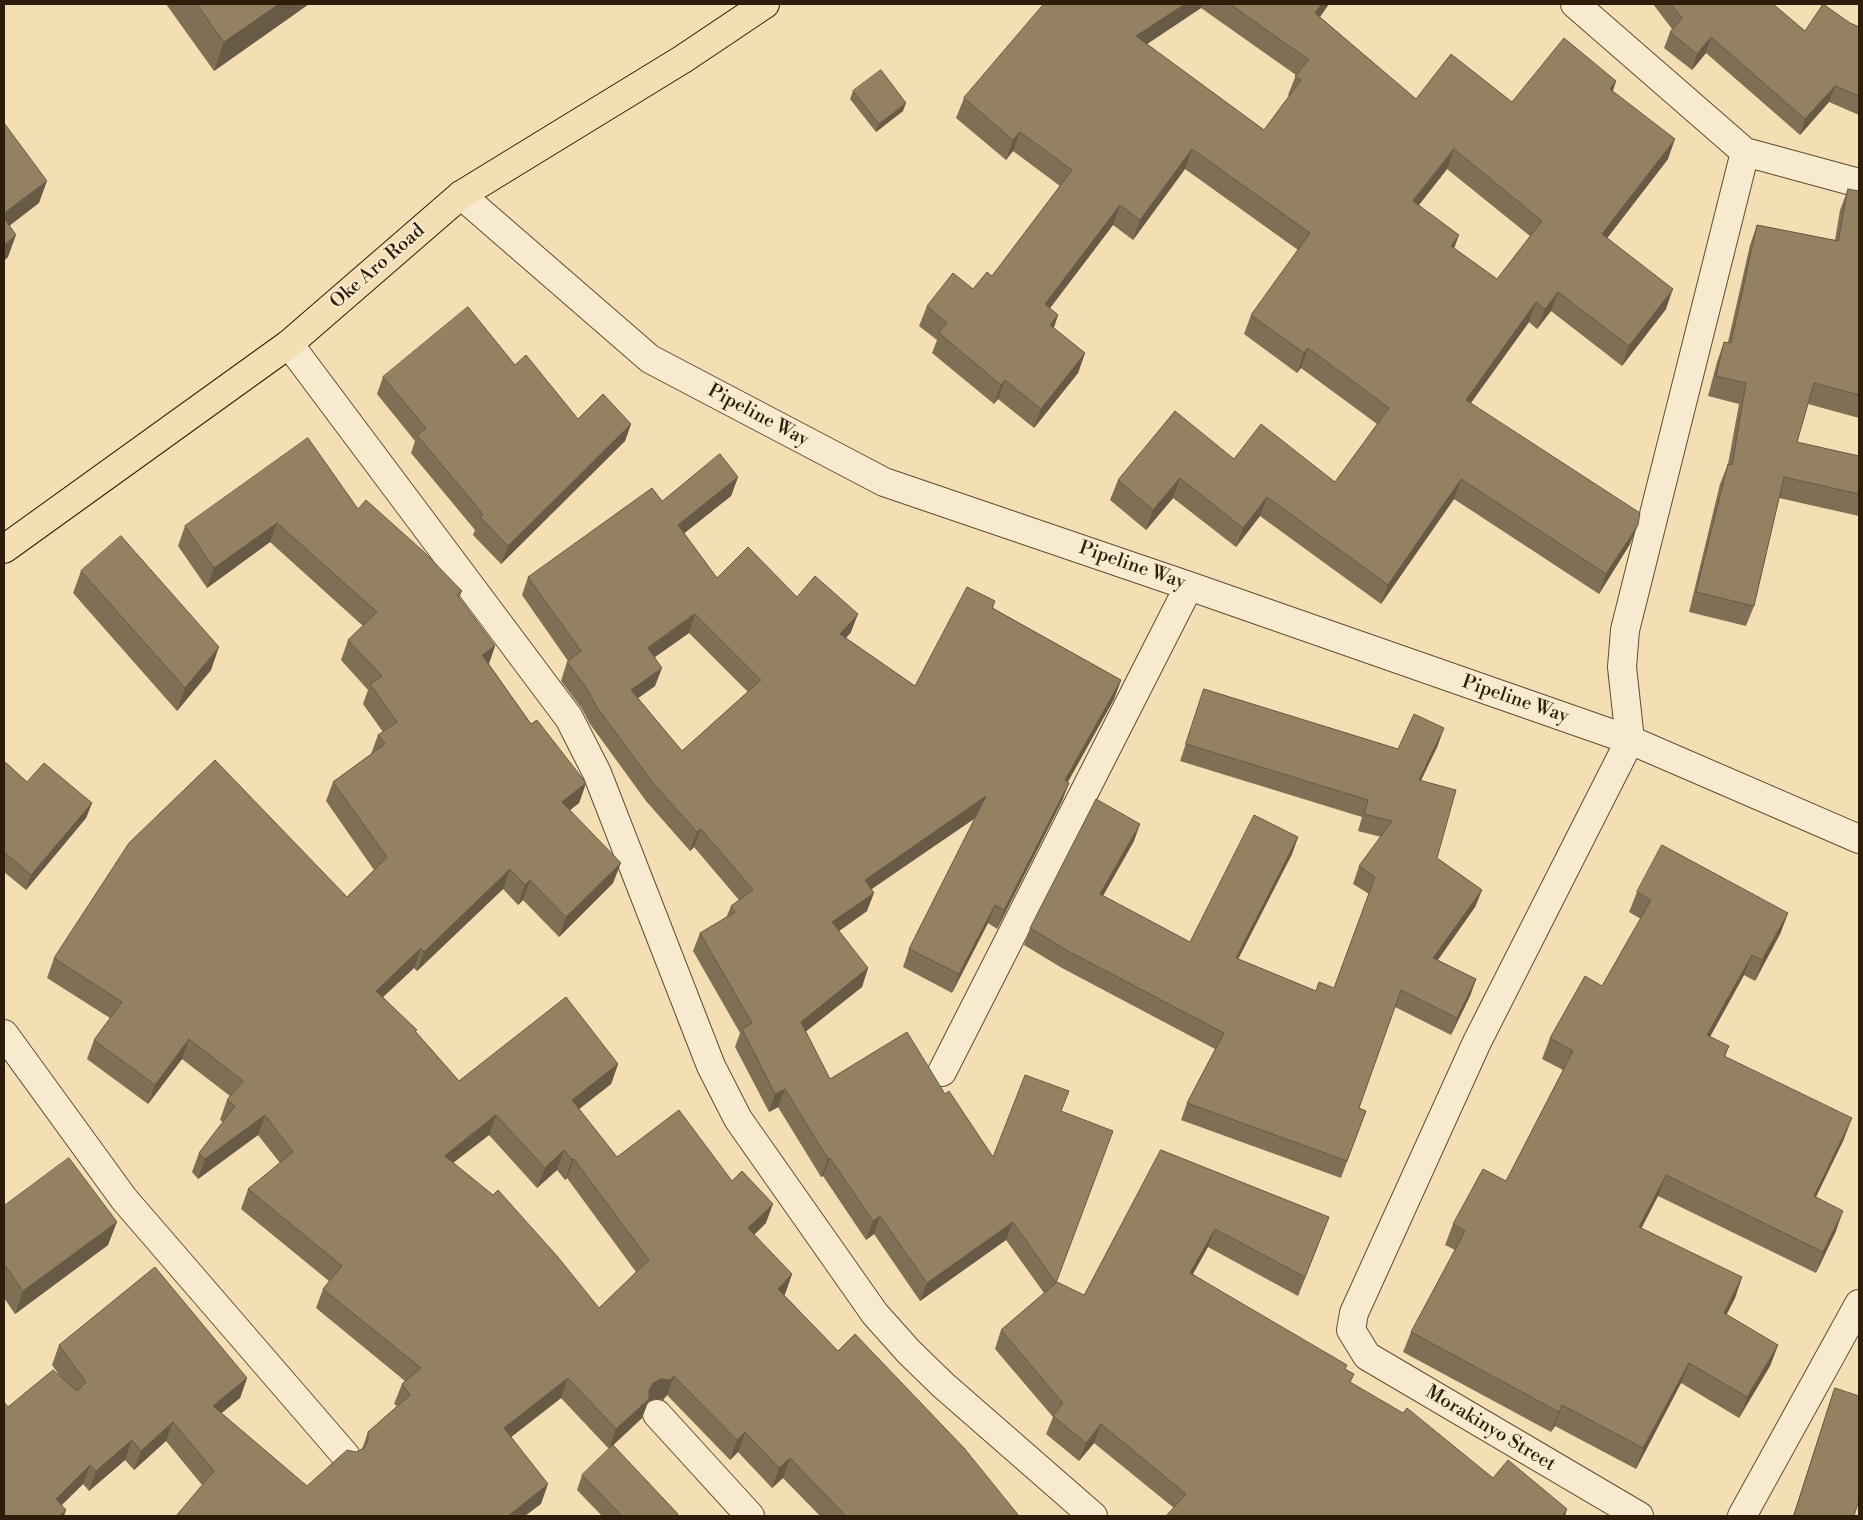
<!DOCTYPE html>
<style>
body{margin:0}
#map{position:relative;width:1863px;height:1520px;overflow:hidden;background:#f4deb3;font-family:"Libre Bodoni",serif}
canvas{display:block}
.frame{position:absolute;inset:0;border:5px solid #2d1d0a;pointer-events:none}
</style>
<div id="map">
<canvas width="1863" height="1520"></canvas>
<div class="frame"></div>
</div>
<script>
const c = document.querySelector('canvas').getContext('2d');
c.lineJoin = 'round';
function trace(path, color, width, dash) { c.strokeStyle = color; c.lineWidth = width; c.lineCap = dash ? 'butt' : 'round'; c.setLineDash(dash || []); c.stroke(path); }
function fillPath(path, color) { c.fillStyle = color; c.fill(path, 'evenodd'); }
function label(font, color, halo, rows, align = 'center') {
  c.font = font + ' "Libre Bodoni",serif'; c.lineWidth = 4; c.setLineDash([]); c.textBaseline = 'middle'; c.strokeStyle = halo; c.fillStyle = color; for (const [text, x, y, turn = 0] of rows) {
    c.save(); c.translate(x, y); c.rotate((+turn || 0) * Math.PI / 180); c.textAlign = isNaN(turn) ? turn : align; if (halo) c.strokeText(text, 0, 0); c.fillText(text, 0, 0); c.restore();
  }
}
const minor = new Path2D(`
 M 1575,4 L 1745,152 L 1859,183
 M 461,195 L 650,359 L 884,482 L 1189,586 L 1630,740 L 1859,839
 M 289,344 L 569,718 L 597,773 L 711,1066 L 738,1119 L 875,1314 L 909,1352 L 943,1385 L 1093,1516
 M 4,1034 L 124,1199 L 346,1456
 M 942,1072 L 1189,586
 M 657,1414 L 750,1516
 M 1639,1516 L 1367,1356 L 1351,1330 L 1354,1313 L 1477,1042 L 1630,740 L 1622,667 L 1625,630 L 1745,152
 M 1742,1516 L 1859,1304`);
const major = new Path2D(`
 M 4,549 L 289,344 L 461,195 L 683,59 L 765,4`);
const wall = new Path2D(`
 M 166,4 L 309,4 L 214,71 Z
 M 1044,4 L 1329,4 L 1320,17 L 1416,99 L 1512,102 L 1616,81 L 1613,91 L 1668,159 L 1607,238 L 1666,309 L 1622,366 L 1551,311 L 1537,329 L 1529,322 L 1471,403 L 1630,544 L 1599,594 L 1454,499 L 1381,604 L 1260,516 L 1236,547 L 1173,498 L 1146,530 L 1110,500 L 1118,480 L 1234,459 L 1335,482 L 1377,424 L 1301,368 L 1297,373 L 1244,334 L 1251,315 L 1298,250 L 1185,169 L 1133,240 L 1113,225 L 1050,308 L 1058,315 L 1054,328 L 1085,353 L 1078,373 L 1034,428 L 998,399 L 994,404 L 932,353 L 937,340 L 919,326 L 927,306 L 973,289 L 992,276 L 1060,186 L 1013,151 L 1006,160 L 956,118 L 964,98 ZM 1201,8 L 1296,75 L 1288,95 L 1289,96 L 1264,130 L 1147,44 ZM 1447,169 L 1530,236 L 1497,279 L 1454,248 L 1419,205 Z
 M 1653,4 L 1773,4 L 1805,31 L 1850,23 L 1859,27 L 1859,115 L 1829,102 L 1800,135 L 1706,53 L 1692,70 L 1664,48 L 1670,32 L 1672,29 Z
 M 853,91 L 903,111 L 876,132 L 850,99 Z
 M 1848,189 L 1859,191 L 1859,418 L 1808,404 L 1797,442 L 1859,456 L 1859,516 L 1779,498 L 1754,606 L 1746,626 L 1689,612 L 1720,484 L 1728,464 L 1739,404 L 1708,396 L 1717,362 L 1724,342 L 1728,342 L 1750,245 L 1757,225 L 1835,240 L 1840,210 Z
 M 515,365 L 578,419 L 631,424 L 625,441 L 501,564 L 473,535 L 475,530 L 411,453 L 415,441 L 377,394 L 383,377 Z
 M 738,477 L 731,496 L 684,533 L 717,578 L 797,597 L 851,632 L 846,638 L 915,686 L 995,601 L 993,608 L 1121,680 L 1114,699 L 1068,782 L 1069,783 L 1062,801 L 997,929 L 988,923 L 952,993 L 903,967 L 909,949 L 976,817 L 872,889 L 867,911 L 839,931 L 868,968 L 862,987 L 805,1031 L 830,1079 L 945,1094 L 993,1157 L 1062,1111 L 1056,1283 L 1084,1295 L 1161,1150 L 1329,1217 L 1298,1296 L 1208,1247 L 1193,1274 L 1345,1369 L 1351,1383 L 1493,1478 L 1567,1509 L 1174,1508 L 1094,1443 L 1079,1461 L 1046,1434 L 1053,1417 L 995,1349 L 1001,1330 L 1044,1293 L 1006,1240 L 920,1301 L 874,1234 L 866,1240 L 823,1176 L 821,1177 L 778,1107 L 769,1112 L 735,1047 L 740,1033 L 693,951 L 700,933 L 726,918 L 731,906 L 739,900 L 694,847 L 690,851 L 646,801 L 590,724 L 582,709 L 561,681 L 567,662 L 568,661 L 522,595 L 528,577 L 662,501 ZM 689,633 L 748,692 L 682,751 L 638,698 L 655,686 L 655,657 Z
 M 358,509 L 462,591 L 459,598 L 495,646 L 489,664 L 531,724 L 586,783 L 579,803 L 570,810 L 613,883 L 559,937 L 523,900 L 518,905 L 503,889 L 417,971 L 414,968 L 383,997 L 416,1032 L 459,1081 L 618,1064 L 611,1084 L 579,1109 L 617,1157 L 732,1181 L 766,1223 L 754,1235 L 792,1274 L 785,1294 L 784,1295 L 838,1351 L 1019,1516 L 820,1516 L 783,1478 L 772,1488 L 738,1452 L 730,1460 L 667,1395 L 663,1400 L 654,1399 L 648,1402 L 642,1418 L 609,1449 L 561,1398 L 511,1437 L 541,1504 L 202,1485 L 166,1441 L 134,1470 L 125,1460 L 89,1491 L 83,1484 L 62,1505 L 64,1516 L 8,1407 L 62,1379 L 52,1365 L 59,1345 L 247,1378 L 240,1398 L 221,1413 L 307,1486 L 356,1452 L 362,1449 L 368,1432 L 397,1406 L 394,1404 L 402,1384 L 405,1381 L 316,1308 L 323,1289 L 329,1281 L 241,1209 L 248,1189 L 280,1163 L 258,1135 L 198,1179 L 192,1172 L 199,1153 L 223,1122 L 220,1120 L 227,1100 L 230,1096 L 182,1059 L 148,1104 L 87,1059 L 94,1040 L 110,1018 L 47,978 L 54,958 L 347,897 L 374,870 L 326,801 L 333,782 L 371,754 L 378,735 L 383,732 L 363,704 L 368,690 L 341,660 L 348,640 L 363,626 L 270,542 L 207,588 L 178,546 L 185,526 ZM 489,1135 L 537,1188 L 557,1170 L 565,1180 L 567,1178 L 636,1272 L 599,1308 L 453,1163 Z
 M 81,571 L 211,670 L 177,711 L 73,593 Z
 M 1204,689 L 1398,749 L 1438,745 L 1421,780 L 1437,858 L 1482,890 L 1475,907 L 1438,960 L 1476,979 L 1470,996 L 1451,1035 L 1395,1007 L 1359,1108 L 1366,1111 L 1341,1178 L 1181,1120 L 1187,1103 L 1215,1049 L 1062,968 L 1024,945 L 1030,928 L 1134,841 L 1103,896 L 1190,942 L 1298,837 L 1292,854 L 1238,959 L 1316,991 L 1334,988 L 1369,894 L 1353,884 L 1359,866 L 1381,837 L 1358,831 L 1362,817 L 1180,761 Z
 M 4,761 L 27,782 L 92,803 L 86,818 L 26,890 L 4,872 Z
 M 1637,892 L 1788,913 L 1780,934 L 1755,981 L 1744,975 L 1710,1037 L 1729,1046 L 1725,1057 L 1844,1139 L 1816,1197 L 1836,1231 L 1816,1273 L 1658,1196 L 1641,1229 L 1742,1277 L 1735,1298 L 1726,1314 L 1778,1345 L 1770,1366 L 1739,1418 L 1681,1383 L 1636,1469 L 1555,1426 L 1551,1432 L 1403,1352 L 1411,1332 L 1455,1250 L 1445,1245 L 1453,1224 L 1506,1181 L 1563,1070 L 1542,1059 L 1550,1038 L 1602,986 L 1641,919 L 1629,912 Z
 M 4,1206 L 108,1245 L 15,1314 L 4,1298 Z
 M 1835,1388 L 1854,1516 L 1793,1516 L 1828,1408 Z
 M 582,1475 L 677,1516 L 602,1516 L 577,1490 Z`);
const shadedWall = new Path2D(`
 M 279,4 L 309,4 L 214,71 L 224,42 Z
 M 1185,4 L 1202,4 L 1201,8 L 1129,56 L 1136,36 Z
 M 1322,4 L 1329,4 L 1308,33 L 1315,13 Z
 M 1711,37 L 1706,53 L 1692,70 L 1697,54 Z
 M 1616,81 L 1609,100 L 1610,89 Z
 M 1835,86 L 1829,102 L 1800,135 L 1805,119 Z
 M 906,103 L 903,111 L 876,132 L 879,124 Z
 M 1020,132 L 1013,151 L 1006,160 L 1013,140 Z
 M 1675,139 L 1668,159 L 1595,254 L 1602,234 Z
 M 1192,149 L 1185,169 L 1133,240 L 1140,220 Z
 M 1454,149 L 1447,169 L 1406,221 L 1413,201 Z
 M 47,181 L 39,203 L 4,230 L 4,213 Z
 M 1120,205 L 1113,225 L 1038,324 L 1045,304 Z
 M 16,235 L 8,257 L 4,261 L 4,245 Z
 M 1459,235 L 1452,254 L 1451,246 Z
 M 1673,289 L 1666,309 L 1622,366 L 1629,346 Z
 M 1558,292 L 1551,311 L 1537,329 L 1545,309 Z
 M 1536,302 L 1529,322 L 1459,419 L 1466,400 Z
 M 1058,315 L 1051,335 L 1050,325 Z
 M 1308,348 L 1301,368 L 1297,373 L 1304,353 Z
 M 1085,353 L 1078,373 L 1034,428 L 1041,409 Z
 M 1005,380 L 998,399 L 994,404 L 1001,385 Z
 M 631,424 L 625,441 L 501,564 L 508,546 Z
 M 738,477 L 731,496 L 672,543 L 678,525 Z
 M 1180,478 L 1173,498 L 1146,530 L 1153,510 Z
 M 1461,479 L 1454,499 L 1381,604 L 1388,585 Z
 M 1267,497 L 1260,516 L 1236,547 L 1243,528 Z
 M 277,523 L 270,542 L 207,588 L 214,568 Z
 M 1638,525 L 1630,544 L 1599,594 L 1606,574 Z
 M 695,614 L 689,633 L 642,666 L 648,648 Z
 M 858,614 L 851,632 L 833,653 L 840,634 Z
 M 495,646 L 488,665 L 482,655 Z
 M 219,647 L 211,670 L 177,711 L 185,688 Z
 M 662,668 L 655,686 L 624,708 L 631,690 Z
 M 1121,680 L 1114,699 L 1058,799 L 1065,780 Z
 M 1444,728 L 1438,745 L 1413,797 L 1419,780 Z
 M 586,783 L 579,803 L 555,822 L 562,802 Z
 M 1069,783 L 1062,801 L 997,929 L 1004,910 Z
 M 986,796 L 980,815 L 858,898 L 865,880 Z
 M 92,803 L 86,818 L 26,890 L 31,875 Z
 M 1140,824 L 1134,841 L 1094,911 L 1100,894 Z
 M 701,829 L 694,847 L 690,851 L 697,832 Z
 M 1298,837 L 1292,854 L 1230,975 L 1236,958 Z
 M 621,863 L 613,883 L 559,937 L 566,917 Z
 M 510,869 L 503,889 L 417,971 L 424,952 Z
 M 530,880 L 523,900 L 518,905 L 525,885 Z
 M 1482,890 L 1475,907 L 1427,975 L 1433,958 Z
 M 874,893 L 867,911 L 825,941 L 832,922 Z
 M 995,905 L 988,923 L 952,993 L 959,974 Z
 M 1788,913 L 1780,934 L 1755,981 L 1762,960 Z
 M 421,948 L 414,968 L 369,1010 L 376,991 Z
 M 1752,955 L 1744,975 L 1699,1056 L 1707,1035 Z
 M 868,968 L 862,987 L 794,1041 L 801,1022 Z
 M 1476,979 L 1470,996 L 1451,1035 L 1457,1018 Z
 M 189,1039 L 182,1059 L 148,1104 L 155,1085 Z
 M 618,1064 L 611,1084 L 565,1120 L 572,1100 Z
 M 785,1089 L 778,1107 L 769,1112 L 775,1094 Z
 M 265,1115 L 258,1135 L 198,1179 L 205,1159 Z
 M 496,1115 L 489,1135 L 437,1175 L 445,1156 Z
 M 1852,1118 L 1844,1139 L 1806,1217 L 1814,1196 Z
 M 564,1150 L 557,1170 L 537,1188 L 545,1168 Z
 M 830,1158 L 823,1176 L 821,1177 L 828,1159 Z
 M 574,1159 L 567,1178 L 565,1180 L 572,1160 Z
 M 1666,1175 L 1658,1196 L 1631,1248 L 1639,1227 Z
 M 773,1204 L 766,1223 L 741,1247 L 748,1228 Z
 M 1843,1211 L 1836,1231 L 1816,1273 L 1823,1252 Z
 M 880,1216 L 874,1234 L 866,1240 L 873,1221 Z
 M 1329,1217 L 1322,1235 L 1298,1296 L 1305,1277 Z
 M 117,1222 L 108,1245 L 15,1314 L 23,1291 Z
 M 1013,1222 L 1006,1240 L 920,1301 L 927,1283 Z
 M 1215,1229 L 1208,1247 L 1183,1291 L 1190,1273 Z
 M 792,1274 L 785,1294 L 771,1308 L 778,1289 Z
 M 1742,1277 L 1735,1298 L 1717,1334 L 1724,1313 Z
 M 1778,1345 L 1770,1366 L 1739,1418 L 1747,1397 Z
 M 1689,1363 L 1681,1383 L 1636,1469 L 1643,1448 Z
 M 674,1376 L 667,1395 L 663,1400 L 654,1399 L 648,1402 L 642,1418 L 609,1449 L 616,1429 L 649,1390 L 653,1383 L 661,1379 Z
 M 247,1378 L 240,1398 L 206,1426 L 213,1406 Z
 M 568,1378 L 561,1398 L 497,1448 L 504,1428 Z
 M 1562,1405 L 1555,1426 L 1551,1432 L 1559,1412 Z
 M 173,1422 L 166,1441 L 134,1470 L 141,1451 Z
 M 1101,1424 L 1094,1443 L 1079,1461 L 1086,1443 Z
 M 745,1432 L 738,1452 L 730,1460 L 737,1440 Z
 M 132,1440 L 125,1460 L 89,1491 L 96,1471 Z
 M 790,1458 L 783,1478 L 772,1488 L 779,1468 Z
 M 90,1465 L 83,1484 L 50,1516 L 56,1499 Z
 M 548,1484 L 541,1504 L 525,1516 L 508,1516 Z
 M 1567,1509 L 1565,1516 L 1562,1516 Z
 M 66,1510 L 64,1516 L 59,1516 Z`);
const building = new Path2D(`
 M 197,4 L 279,4 L 224,42 Z
 M 1044,4 L 1185,4 L 1136,36 L 1264,130 L 1301,80 L 1295,76 L 1309,60 L 1230,4 L 1322,4 L 1315,13 L 1416,99 L 1451,54 L 1512,102 L 1564,38 L 1616,81 L 1610,89 L 1675,139 L 1602,234 L 1673,289 L 1629,346 L 1558,292 L 1545,309 L 1536,302 L 1466,400 L 1640,513 L 1638,525 L 1606,574 L 1461,479 L 1388,585 L 1267,497 L 1243,528 L 1180,478 L 1153,510 L 1118,480 L 1175,411 L 1234,459 L 1261,424 L 1335,482 L 1389,408 L 1308,348 L 1304,353 L 1251,315 L 1310,233 L 1192,149 L 1140,220 L 1120,205 L 1045,304 L 1058,315 L 1050,325 L 1085,353 L 1041,409 L 1005,380 L 1001,385 L 939,333 L 947,323 L 927,306 L 953,273 L 973,289 L 987,272 L 992,276 L 1072,170 L 1020,132 L 1013,140 L 964,98 ZM 1454,149 L 1542,221 L 1497,279 L 1451,246 L 1459,235 L 1413,201 Z
 M 1671,4 L 1773,4 L 1805,31 L 1823,4 L 1850,23 L 1859,27 L 1859,96 L 1835,86 L 1805,119 L 1711,37 L 1697,54 L 1670,32 L 1682,18 Z
 M 881,70 L 906,103 L 879,124 L 853,91 Z
 M 4,123 L 47,181 L 4,213 Z
 M 1848,189 L 1859,191 L 1859,395 L 1814,383 L 1797,442 L 1859,456 L 1859,494 L 1784,477 L 1754,606 L 1696,592 L 1728,464 L 1732,465 L 1746,383 L 1716,376 L 1724,342 L 1731,343 L 1757,225 L 1838,241 Z
 M 4,218 L 16,235 L 4,245 Z
 M 468,307 L 515,365 L 526,355 L 578,419 L 603,394 L 631,424 L 508,546 L 480,517 L 483,514 L 417,435 L 426,428 L 383,377 Z
 M 308,438 L 358,509 L 366,500 L 424,552 L 462,591 L 457,595 L 495,646 L 482,655 L 531,724 L 537,720 L 586,783 L 562,802 L 621,863 L 566,917 L 530,880 L 525,885 L 510,869 L 424,952 L 421,948 L 376,991 L 417,1030 L 415,1031 L 459,1081 L 566,997 L 618,1064 L 572,1100 L 617,1157 L 679,1110 L 732,1181 L 742,1171 L 773,1204 L 748,1228 L 792,1274 L 778,1289 L 838,1351 L 855,1334 L 964,1448 L 1019,1516 L 846,1516 L 790,1458 L 779,1468 L 745,1432 L 737,1440 L 674,1376 L 670,1380 L 661,1379 L 653,1383 L 649,1390 L 649,1399 L 616,1429 L 568,1378 L 504,1428 L 548,1484 L 508,1516 L 176,1516 L 214,1471 L 173,1422 L 141,1451 L 132,1440 L 96,1471 L 90,1465 L 56,1499 L 66,1510 L 59,1516 L 4,1516 L 4,1402 L 8,1407 L 53,1370 L 77,1391 L 86,1382 L 59,1345 L 155,1267 L 247,1378 L 213,1406 L 307,1486 L 347,1450 L 356,1452 L 364,1448 L 368,1441 L 368,1432 L 410,1395 L 402,1384 L 421,1368 L 323,1289 L 342,1266 L 248,1189 L 293,1152 L 265,1115 L 205,1159 L 199,1153 L 235,1106 L 227,1100 L 243,1081 L 189,1039 L 155,1085 L 94,1040 L 122,1002 L 54,958 L 129,843 L 215,760 L 347,897 L 387,857 L 333,782 L 385,744 L 378,735 L 397,722 L 370,684 L 382,676 L 348,640 L 377,612 L 277,523 L 214,568 L 185,526 ZM 496,1115 L 545,1168 L 564,1150 L 572,1160 L 574,1159 L 649,1260 L 599,1308 L 557,1256 L 498,1190 L 493,1195 L 445,1156 Z
 M 720,454 L 738,477 L 678,525 L 717,578 L 748,547 L 797,597 L 815,576 L 858,614 L 840,634 L 915,686 L 967,587 L 995,601 L 992,608 L 1121,680 L 1065,780 L 1069,783 L 1004,910 L 995,905 L 959,974 L 909,949 L 986,796 L 865,880 L 874,893 L 832,922 L 868,968 L 801,1022 L 830,1079 L 907,1032 L 945,1094 L 949,1091 L 993,1157 L 1025,1075 L 1069,1091 L 1061,1111 L 1113,1131 L 1056,1283 L 1013,1222 L 927,1283 L 880,1216 L 873,1221 L 830,1158 L 828,1159 L 785,1089 L 775,1094 L 742,1029 L 752,1023 L 700,933 L 735,912 L 731,906 L 753,890 L 701,829 L 697,832 L 653,783 L 596,706 L 588,690 L 567,662 L 581,651 L 528,577 L 652,488 L 662,501 ZM 695,614 L 761,680 L 682,751 L 631,690 L 662,668 L 648,648 Z
 M 121,536 L 219,647 L 185,688 L 81,571 Z
 M 1204,689 L 1398,749 L 1414,714 L 1444,728 L 1419,780 L 1456,790 L 1437,858 L 1482,890 L 1433,958 L 1476,979 L 1457,1018 L 1401,990 L 1359,1108 L 1366,1111 L 1347,1161 L 1187,1103 L 1224,1033 L 1068,951 L 1030,928 L 1096,799 L 1140,824 L 1100,894 L 1190,942 L 1254,815 L 1298,837 L 1236,958 L 1316,991 L 1319,982 L 1334,988 L 1375,877 L 1359,866 L 1392,821 L 1364,814 L 1368,800 L 1186,744 Z
 M 4,761 L 27,782 L 44,763 L 92,803 L 31,875 L 4,852 Z
 M 1662,845 L 1788,913 L 1762,960 L 1752,955 L 1707,1035 L 1729,1046 L 1724,1056 L 1852,1118 L 1814,1196 L 1843,1211 L 1823,1252 L 1666,1175 L 1639,1227 L 1742,1277 L 1724,1313 L 1778,1345 L 1747,1397 L 1689,1363 L 1643,1448 L 1562,1405 L 1559,1412 L 1411,1332 L 1465,1231 L 1453,1224 L 1483,1169 L 1506,1181 L 1573,1051 L 1550,1038 L 1585,976 L 1602,986 L 1651,900 L 1637,892 Z
 M 1161,1150 L 1329,1217 L 1305,1277 L 1215,1229 L 1190,1273 L 1347,1365 L 1345,1369 L 1354,1374 L 1350,1382 L 1403,1413 L 1407,1408 L 1493,1478 L 1508,1460 L 1567,1509 L 1562,1516 L 1166,1516 L 1186,1494 L 1101,1424 L 1086,1443 L 1053,1416 L 1063,1403 L 1001,1330 L 1057,1282 L 1084,1295 Z
 M 69,1158 L 117,1222 L 23,1291 L 4,1264 L 4,1206 Z
 M 1835,1388 L 1859,1396 L 1859,1500 L 1854,1516 L 1794,1516 Z
 M 613,1445 L 678,1514 L 675,1516 L 622,1516 L 582,1475 Z`);
const streetNames = [
 ["Oke Aro Road",378,267,-41],
 ["Pipeline Way",758,416,28],
 ["Pipeline Way",1132,566,19],
 ["Pipeline Way",1515,700,19],
 ["Morakinyo Street",1490,1429,31]
];
trace(minor, '#5f4d34', 30);
trace(major, '#2d1d0a', 30);
trace(minor, '#f8eace', 28);
trace(major, '#f4deb3', 28);
fillPath(wall, '#7f6f54');
fillPath(shadedWall, '#685a45');
fillPath(building, '#948162');
trace(building, '#685a45', 1);
label('19px', '#2d1d0a', '#f8eace', streetNames);
</script>
